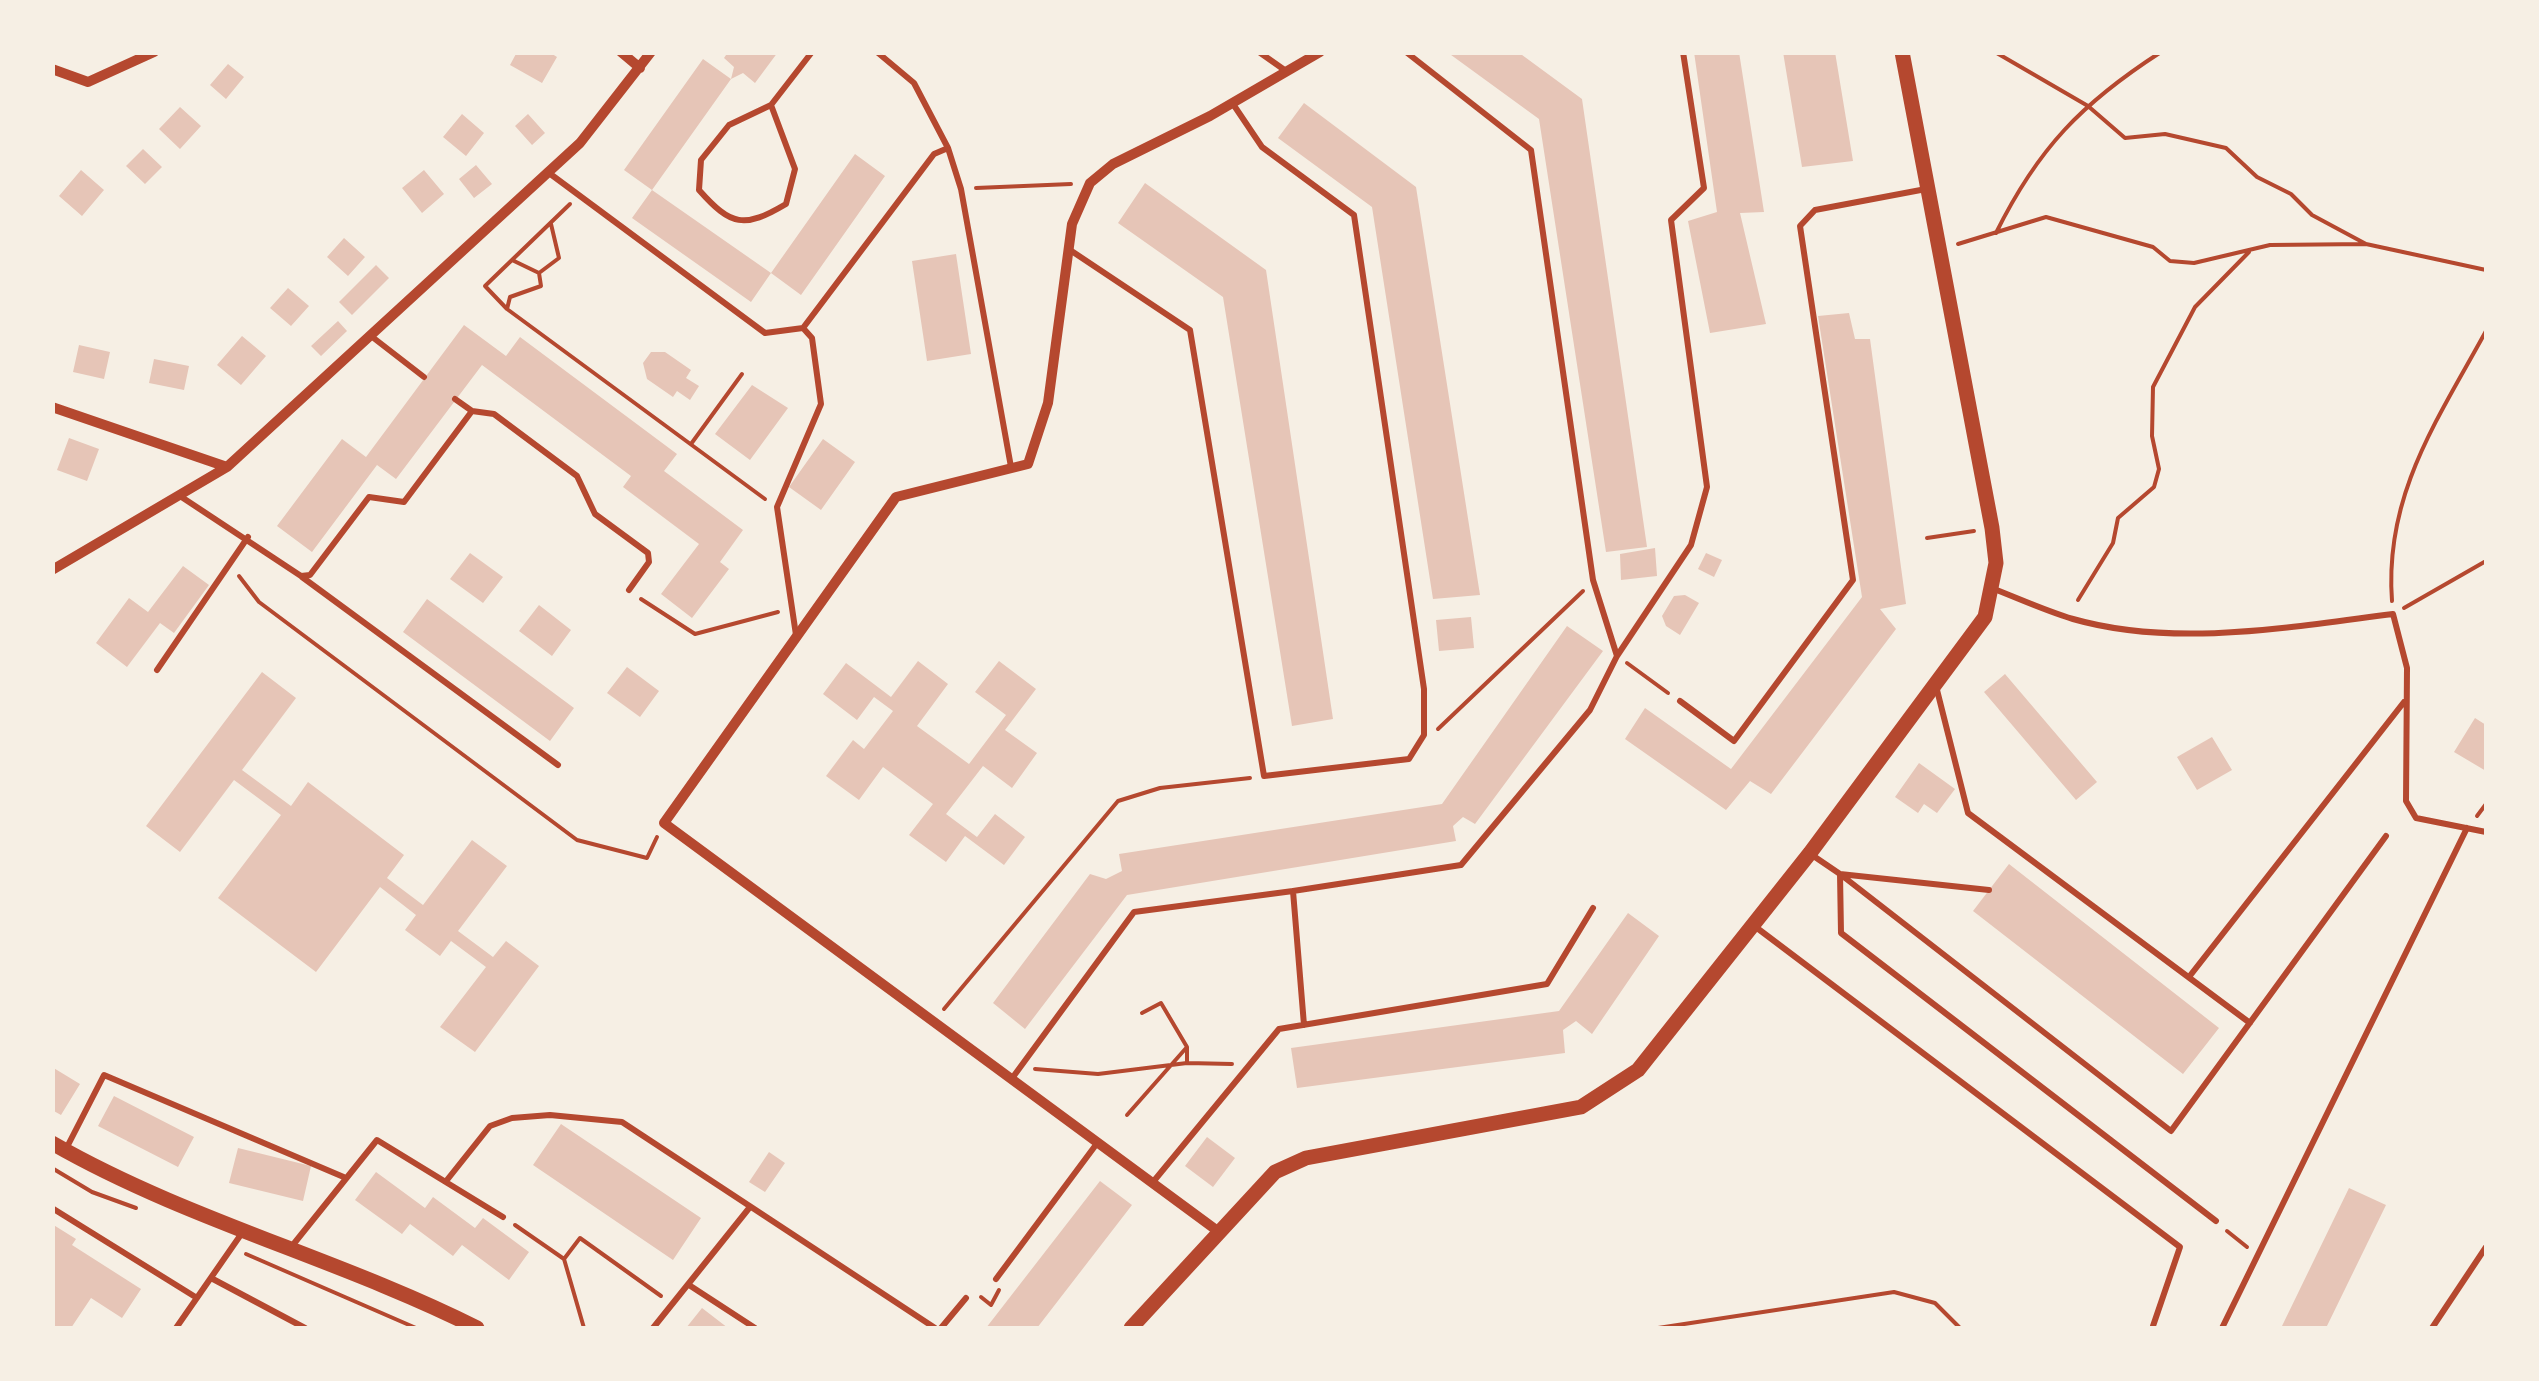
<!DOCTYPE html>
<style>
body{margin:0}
#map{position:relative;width:2539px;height:1381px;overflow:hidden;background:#f6efe4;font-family:"Fira Sans",sans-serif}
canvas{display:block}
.frame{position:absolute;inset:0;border:55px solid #f6efe4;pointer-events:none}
</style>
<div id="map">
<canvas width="2539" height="1381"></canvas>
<div class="frame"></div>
</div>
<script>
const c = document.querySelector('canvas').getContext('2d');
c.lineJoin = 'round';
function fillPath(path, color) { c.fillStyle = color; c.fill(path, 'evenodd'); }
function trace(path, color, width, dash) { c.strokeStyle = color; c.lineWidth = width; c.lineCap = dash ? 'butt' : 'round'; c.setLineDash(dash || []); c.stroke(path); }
const building = new Path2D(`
 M 517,52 L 549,52 L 557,57 L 542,83 L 510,65 Z
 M 728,52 L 778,52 L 755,83 L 743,73 L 731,79 L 652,190 L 771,273 L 855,154 L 885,176 L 801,295 L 771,273 L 751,302 L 632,218 L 652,190 L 624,170 L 703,59 L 731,79 L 734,67 L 724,58 Z
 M 1447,52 L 1518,52 L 1582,99 L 1647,547 L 1606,552 L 1539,119 Z
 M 1694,52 L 1739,52 L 1764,212 L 1740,213 L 1766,324 L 1710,333 L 1688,221 L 1717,212 Z
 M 1783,52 L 1835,52 L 1853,161 L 1802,167 Z
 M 228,64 L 244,77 L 226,99 L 210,85 Z
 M 1304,103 L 1416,187 L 1480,595 L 1433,599 L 1372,207 L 1278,138 Z
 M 180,107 L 201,126 L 180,149 L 159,129 Z
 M 462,114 L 484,133 L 466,156 L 443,137 Z
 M 528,114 L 545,133 L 532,145 L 515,126 Z
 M 143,149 L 162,167 L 145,184 L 126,166 Z
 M 476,165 L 492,184 L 474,198 L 459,179 Z
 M 81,170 L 104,190 L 82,216 L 59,196 Z
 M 424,170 L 444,194 L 422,213 L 402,188 Z
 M 1145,183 L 1266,270 L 1333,719 L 1292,726 L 1223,297 L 1118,223 Z
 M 344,238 L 365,257 L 348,276 L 327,257 Z
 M 956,254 L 971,354 L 927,361 L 912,261 Z
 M 376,265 L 389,278 L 352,315 L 339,302 Z
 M 288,288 L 309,306 L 291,326 L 270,308 Z
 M 1849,313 L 1855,339 L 1870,339 L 1906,604 L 1880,609 L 1896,629 L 1771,794 L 1750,781 L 1726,810 L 1625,739 L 1645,708 L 1731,769 L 1862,597 L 1818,316 Z
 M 338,321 L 347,331 L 321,356 L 311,346 Z
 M 464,325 L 506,356 L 520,337 L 677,454 L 664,471 L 743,530 L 720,562 L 729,569 L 692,618 L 661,594 L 699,544 L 623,487 L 631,476 L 482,365 L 396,479 L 377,465 L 312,552 L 277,526 L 342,439 L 366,457 Z
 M 242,336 L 266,356 L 241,385 L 217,365 Z
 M 79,345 L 110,352 L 104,379 L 73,372 Z
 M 651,352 L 665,352 L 691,370 L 686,378 L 699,386 L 690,400 L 677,391 L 673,397 L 647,379 L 643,363 Z
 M 154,359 L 189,366 L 184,390 L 149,383 Z
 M 752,385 L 788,408 L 750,460 L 715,434 Z
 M 69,438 L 99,449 L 87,481 L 57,470 Z
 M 823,439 L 855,462 L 821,510 L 789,487 Z
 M 1655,548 L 1657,576 L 1621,580 L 1620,554 Z
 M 470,553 L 503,577 L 483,603 L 450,579 Z
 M 1706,553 L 1722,560 L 1714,577 L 1698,569 Z
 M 183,566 L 209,585 L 174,633 L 160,623 L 127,667 L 96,643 L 129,598 L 148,612 Z
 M 1685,595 L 1699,603 L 1680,635 L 1666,626 L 1662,616 L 1674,596 Z
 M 427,599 L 574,708 L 550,741 L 403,632 Z
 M 539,605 L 571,630 L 552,656 L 519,631 Z
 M 1471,617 L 1474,648 L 1439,651 L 1436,620 Z
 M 1567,626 L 1603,651 L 1475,824 L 1463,817 L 1453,826 L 1456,841 L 1127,895 L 1025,1029 L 993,1003 L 1090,874 L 1106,879 L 1122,871 L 1119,854 L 1442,804 Z
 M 918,661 L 948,684 L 917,726 L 969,764 L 1006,715 L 975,692 L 999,661 L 1036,689 L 1005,730 L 1037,753 L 1012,788 L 983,766 L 946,814 L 977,837 L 995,814 L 1025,837 L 1004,865 L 965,836 L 946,862 L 909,835 L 933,804 L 883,767 L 859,800 L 826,776 L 853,740 L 864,749 L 893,711 L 874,697 L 857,720 L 823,694 L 846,663 L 891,697 Z
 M 627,667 L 659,691 L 640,717 L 607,693 Z
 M 262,672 L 296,698 L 242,770 L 291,806 L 308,782 L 404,855 L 387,878 L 423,905 L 472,840 L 507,866 L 458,931 L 493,957 L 506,941 L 539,966 L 475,1052 L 440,1027 L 486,967 L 451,941 L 440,956 L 405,930 L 416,915 L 380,887 L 316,972 L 218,898 L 281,815 L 234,780 L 180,852 L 146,826 Z
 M 2005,674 L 2097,782 L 2076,800 L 1984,692 Z
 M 2475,718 L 2486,725 L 2486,771 L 2454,752 Z
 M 2212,737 L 2232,770 L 2197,790 L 2177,757 Z
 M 1919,763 L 1955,789 L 1937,813 L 1924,804 L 1918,813 L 1895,797 Z
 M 2009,864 L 2219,1028 L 2183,1074 L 1973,911 Z
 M 1628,913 L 1659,936 L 1592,1034 L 1576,1021 L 1563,1030 L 1565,1053 L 1297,1088 L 1291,1048 L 1559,1011 Z
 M 52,1067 L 80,1084 L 61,1115 L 52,1110 Z
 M 114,1096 L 194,1137 L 178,1167 L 98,1126 Z
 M 561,1124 L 701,1218 L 673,1260 L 533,1165 Z
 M 1207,1137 L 1235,1158 L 1213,1187 L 1185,1166 Z
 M 238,1148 L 311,1166 L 303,1201 L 229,1183 Z
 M 769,1152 L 785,1163 L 765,1192 L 749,1182 Z
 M 376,1172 L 425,1208 L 433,1197 L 475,1228 L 483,1218 L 529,1252 L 509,1280 L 462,1245 L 453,1256 L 410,1224 L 402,1234 L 355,1200 Z
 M 1100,1181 L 1132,1205 L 1037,1328 L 986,1328 Z
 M 2349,1188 L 2386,1205 L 2326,1328 L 2287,1328 L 2282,1326 Z
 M 52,1224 L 76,1239 L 72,1245 L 141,1289 L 122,1318 L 91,1298 L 71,1328 L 52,1328 Z
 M 702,1308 L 728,1328 L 686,1328 Z`);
const path = new Path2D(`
 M 1995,52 L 2088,106 L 2125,138 L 2165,134 L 2226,148 L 2257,177 L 2291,194 L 2312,215 L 2366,244
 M 976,188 L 1071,184
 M 570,204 L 485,286 L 507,309 L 765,499
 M 1996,233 C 2038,148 2082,103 2161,52
 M 1958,244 L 2046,217 L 2153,247 L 2170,261 L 2194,263 L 2270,245 L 2366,244 L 2486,270
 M 539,273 L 559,258 L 551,224
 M 507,309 L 510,297 L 541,286 L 539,273 L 512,260
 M 691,444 L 742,374
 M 1927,538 L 1974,531
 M 239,576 L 259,602 L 577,840 L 647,858 L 657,837
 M 641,599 L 695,634 L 778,612
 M 2078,600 L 2113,543 L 2118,518 L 2154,487 L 2159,469 L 2152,436 L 2153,387 L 2195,307 L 2249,252
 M 2392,601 C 2384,495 2438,419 2486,331
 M 2404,608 L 2486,561
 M 1627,663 L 1668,693
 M 1438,729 L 1583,591
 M 2477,816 L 2486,804
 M 944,1009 L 1118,801 L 1160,788 L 1250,778
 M 1142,1013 L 1161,1003 L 1187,1047
 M 1035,1069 L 1098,1074 L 1187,1063 L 1232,1064
 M 1127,1115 L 1187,1047 L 1187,1061
 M 52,1168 L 92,1192 L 136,1208
 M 515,1225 L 564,1259 L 584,1328
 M 2227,1231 L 2247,1247
 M 246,1254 L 416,1328
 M 564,1259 L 580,1238 L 661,1296
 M 981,1297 L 991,1305 L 999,1290
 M 1658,1328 L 1894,1292 L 1935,1303 L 1960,1328`);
const service = new Path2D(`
 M 877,52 L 914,83 L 948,148
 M 1259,52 L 1286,71
 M 1406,52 L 1531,150 L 1593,580 L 1617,656 L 1691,545 L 1707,487 L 1671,220 L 1704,188 L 1683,52
 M 771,105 L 795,169 L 786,204 C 744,229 731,226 699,190 L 701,160 L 729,125 L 771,105 L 812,52
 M 549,173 L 765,333 L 803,328 L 934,154 L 948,148 L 961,189 L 1011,467
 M 1070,250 L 1190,330 L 1264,776 L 1409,759 L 1424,735 L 1424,689 L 1354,215 L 1262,147 L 1233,104
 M 371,336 L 424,377
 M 455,399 L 472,411
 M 180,496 L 301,576 L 310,575 L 369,497 L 404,502 L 472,411 L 494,414 L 577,476 L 595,514 L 648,553 L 649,562 L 629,590
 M 302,577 L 558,765
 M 1994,589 C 2020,599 2046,611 2073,619 C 2174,648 2291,627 2393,614 L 2407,668 L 2406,801 L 2416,818 L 2486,832
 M 796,635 L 777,507 L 821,404 L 812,338 L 803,328
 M 157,670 L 248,537
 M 1936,686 L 1968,813 L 2250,1023
 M 1680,701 L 1734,741 L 1853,580 L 1800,226 L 1815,210 L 1926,189
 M 1812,855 L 1840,874 L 1989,890
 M 1753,925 L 2180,1247 L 2153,1326
 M 2189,977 L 2404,702
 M 1304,1025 L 1293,891 L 1461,865 L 1590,710 L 1617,656
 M 1013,1077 L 1134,912 L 1293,891
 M 67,1147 L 104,1075 L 346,1178
 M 447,1180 L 490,1126 L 512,1118 L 550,1115 L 622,1122 L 935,1328
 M 1153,1182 L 1279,1029 L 1547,984 L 1593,908
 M 52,1208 L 197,1298
 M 2216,1221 L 1841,933 L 1840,874 L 2171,1131 L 2386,836
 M 292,1246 L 377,1140 L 503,1217
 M 211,1278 L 305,1328
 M 996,1279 L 1098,1142
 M 689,1285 L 755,1328
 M 176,1328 L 242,1233
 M 653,1328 L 750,1207
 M 941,1328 L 966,1298
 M 2222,1328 L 2467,828
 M 2432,1328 L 2486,1247`);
const minor = new Path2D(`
 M 621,52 L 640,68
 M 52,69 L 88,82 L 154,52
 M 52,407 L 227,467
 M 52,570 L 227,467 L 580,143 L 651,52
 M 1219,1232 L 664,823 L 896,497 L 1028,464 L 1048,403 L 1072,224 L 1090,183 L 1113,164 L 1210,116 L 1320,52`);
const tertiary = new Path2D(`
 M 52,1143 C 186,1220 340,1259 477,1328
 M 1131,1328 L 1275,1172 L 1306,1158 L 1581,1107 L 1638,1070 L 1810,853 L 1985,617 L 1996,563 L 1992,528 L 1902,52`);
fillPath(building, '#e6c5b7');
trace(path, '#b5482f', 4);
trace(service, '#b5482f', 6);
trace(minor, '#b5482f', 10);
trace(tertiary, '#b5482f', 15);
</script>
